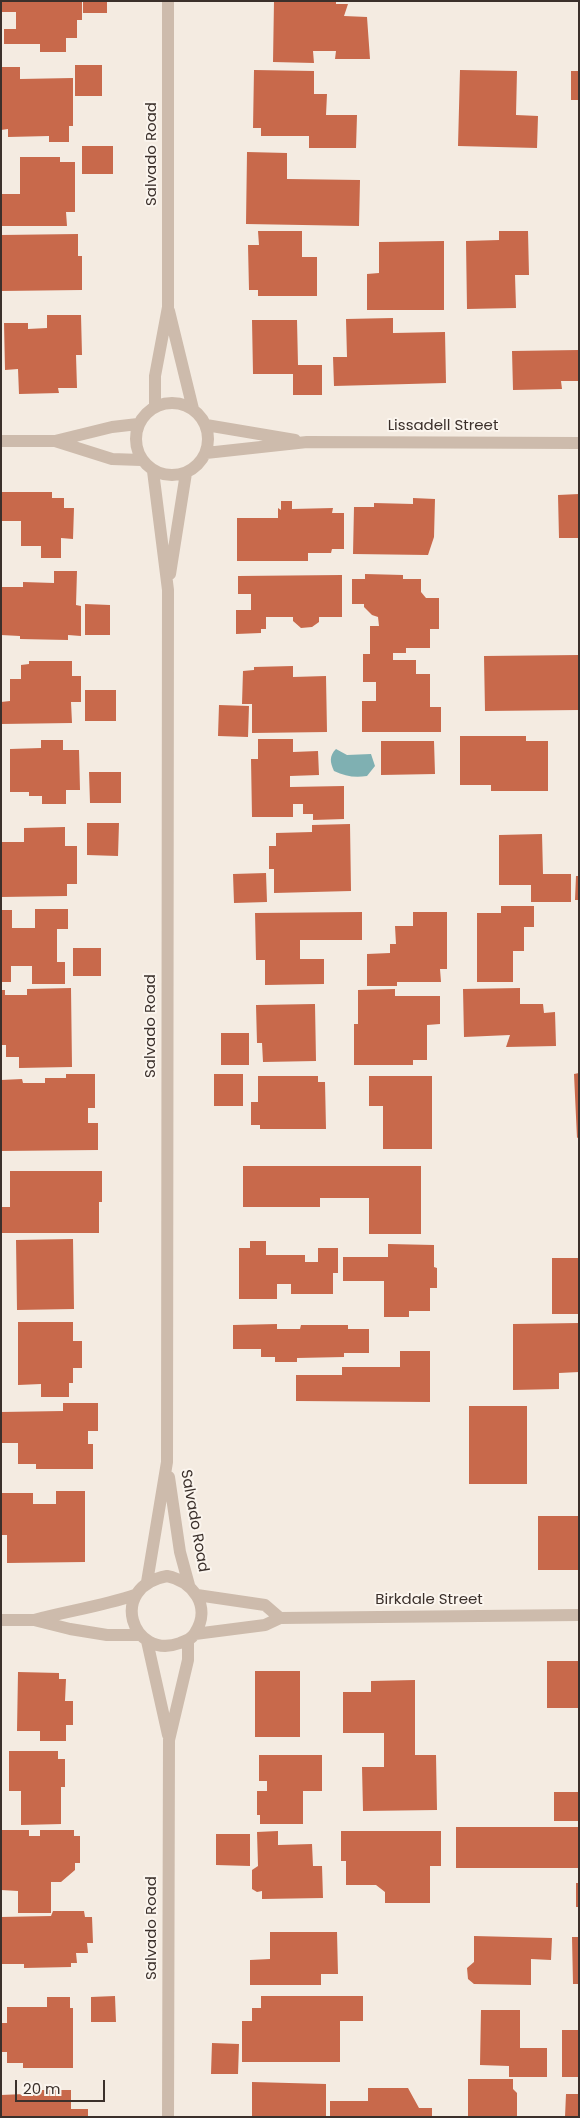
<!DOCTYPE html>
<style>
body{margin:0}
#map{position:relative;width:580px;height:2118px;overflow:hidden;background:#f4ebe1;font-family:Poppins,sans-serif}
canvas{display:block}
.frame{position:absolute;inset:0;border:2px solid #3b302b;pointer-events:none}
.scale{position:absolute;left:15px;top:2080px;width:90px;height:22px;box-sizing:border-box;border:2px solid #3b302b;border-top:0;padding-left:6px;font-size:15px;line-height:18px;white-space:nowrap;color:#3b302b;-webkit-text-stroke:4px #fbf5ee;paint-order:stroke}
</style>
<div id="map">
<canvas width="580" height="2118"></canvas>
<div class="frame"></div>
<div class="scale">20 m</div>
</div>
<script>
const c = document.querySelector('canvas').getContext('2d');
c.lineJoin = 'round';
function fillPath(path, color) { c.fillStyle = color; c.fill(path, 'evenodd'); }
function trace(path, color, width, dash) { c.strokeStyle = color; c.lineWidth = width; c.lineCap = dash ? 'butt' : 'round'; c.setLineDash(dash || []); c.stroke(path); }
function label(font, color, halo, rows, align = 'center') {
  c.font = font + ' Poppins,sans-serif'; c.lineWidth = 4; c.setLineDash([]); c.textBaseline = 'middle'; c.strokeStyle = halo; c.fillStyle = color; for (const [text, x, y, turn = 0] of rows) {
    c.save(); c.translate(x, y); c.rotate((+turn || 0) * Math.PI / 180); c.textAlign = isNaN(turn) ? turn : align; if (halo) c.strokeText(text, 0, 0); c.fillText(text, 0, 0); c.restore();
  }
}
const water = new Path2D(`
 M 336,749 L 347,755 L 371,754 L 375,766 L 367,776 C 354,778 345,776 334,771 C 330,762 329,756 336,749 Z`);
const building = new Path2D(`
 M 1,1 L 82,1 L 82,20 L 77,20 L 77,38 L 66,38 L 66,52 L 40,52 L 40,44 L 4,44 L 4,29 L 16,29 L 16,12 L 1,12 Z
 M 83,1 L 107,1 L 107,13 L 83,13 Z
 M 274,1 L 336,1 L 336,4 L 348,4 L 344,16 L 367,17 L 370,59 L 335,59 L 336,51 L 313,51 L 314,63 L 273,62 Z
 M 75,65 L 102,65 L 102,96 L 75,96 Z
 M 1,67 L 20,67 L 20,79 L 73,78 L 73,126 L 69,126 L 69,142 L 49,142 L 49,136 L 8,137 L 8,129 L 1,130 Z
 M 254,70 L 314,71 L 314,94 L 327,94 L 326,115 L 357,115 L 356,148 L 309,148 L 309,136 L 261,136 L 261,128 L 253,128 Z
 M 460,70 L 517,71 L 516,115 L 538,116 L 537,148 L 458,146 Z
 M 571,71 L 579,71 L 579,100 L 571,100 Z
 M 82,146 L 113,146 L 113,174 L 82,174 Z
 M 247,152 L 287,153 L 287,179 L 360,180 L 359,226 L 246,224 Z
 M 20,157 L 60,157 L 60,162 L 75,162 L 75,212 L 66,212 L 67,226 L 1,226 L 2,194 L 20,194 Z
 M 258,231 L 302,231 L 302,257 L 317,257 L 317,296 L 258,296 L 258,290 L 249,290 L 248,245 L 259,245 Z
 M 499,231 L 528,231 L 529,275 L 515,275 L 516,308 L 467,309 L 466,241 L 499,240 Z
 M 78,234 L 78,256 L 82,256 L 82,290 L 1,291 L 1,235 Z
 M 444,241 L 444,310 L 367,310 L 367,274 L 379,273 L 379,242 Z
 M 47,315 L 81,315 L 82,355 L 76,355 L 77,388 L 58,388 L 59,393 L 19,394 L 18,369 L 5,370 L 4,323 L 28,323 L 28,329 L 47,328 Z
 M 393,318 L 393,333 L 445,332 L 446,383 L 334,386 L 333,357 L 347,357 L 346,319 Z
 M 252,320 L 297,320 L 298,365 L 322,365 L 322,395 L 293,395 L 293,374 L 253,374 Z
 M 579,350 L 579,381 L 561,381 L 562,389 L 513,390 L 512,351 Z
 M 1,492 L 52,492 L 52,498 L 64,498 L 64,508 L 74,508 L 73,539 L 61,538 L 61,558 L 41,558 L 41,546 L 21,546 L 21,521 L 1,521 Z
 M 579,494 L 579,538 L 559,538 L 558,495 Z
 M 413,498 L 435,499 L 434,537 L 428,555 L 353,554 L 354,507 L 374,507 L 374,503 L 413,504 Z
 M 281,501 L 292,501 L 292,509 L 333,508 L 332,513 L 344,513 L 344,549 L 332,549 L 331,553 L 308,553 L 308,561 L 237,561 L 237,518 L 278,518 L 278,508 L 281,510 Z
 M 54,571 L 77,571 L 76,605 L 81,606 L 81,636 L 68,635 L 68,640 L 20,639 L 20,636 L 1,635 L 2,587 L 23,587 L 23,582 L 54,583 Z
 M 365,574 L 403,575 L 403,579 L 421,579 L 421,592 L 426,598 L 439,598 L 439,629 L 430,629 L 430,648 L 406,648 L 406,653 L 393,653 L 393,660 L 416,660 L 416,674 L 430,674 L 430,707 L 441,707 L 441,732 L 362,732 L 362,701 L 376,701 L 376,682 L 363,682 L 363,654 L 370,654 L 370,626 L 379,626 L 378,617 L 372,615 L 364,607 L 364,604 L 352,604 L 352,579 L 365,579 Z
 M 342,575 L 342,617 L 319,617 L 319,622 L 312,627 L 301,628 L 293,621 L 293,617 L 266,617 L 266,629 L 261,629 L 261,633 L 236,634 L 236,610 L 251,610 L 251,594 L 238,594 L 238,576 Z
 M 85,604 L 110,605 L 110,635 L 85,635 Z
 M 579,655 L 579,710 L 485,711 L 484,656 Z
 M 29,661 L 72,661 L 72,676 L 81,676 L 81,702 L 71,702 L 72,723 L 1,724 L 1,702 L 10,701 L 10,679 L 21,679 L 21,665 L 29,664 Z
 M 293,666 L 293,677 L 326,676 L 327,732 L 252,733 L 252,704 L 242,704 L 243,671 L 254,670 L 254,667 Z
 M 85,690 L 116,690 L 116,721 L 85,721 Z
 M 219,705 L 249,706 L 248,737 L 218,736 Z
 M 460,736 L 526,736 L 526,741 L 548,741 L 548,791 L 491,791 L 491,785 L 460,785 Z
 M 258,739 L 293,739 L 293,752 L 318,751 L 319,775 L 290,776 L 290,787 L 344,786 L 344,819 L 313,820 L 313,814 L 303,814 L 303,804 L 293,804 L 293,817 L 252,817 L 251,759 L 258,759 Z
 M 41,740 L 63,740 L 63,750 L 79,750 L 80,790 L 66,790 L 66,804 L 42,804 L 42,796 L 29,796 L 29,792 L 10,792 L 10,749 L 41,748 Z
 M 381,741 L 434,741 L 435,774 L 381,775 Z
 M 89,772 L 121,772 L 121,803 L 90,803 Z
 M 87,823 L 119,823 L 118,856 L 87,855 Z
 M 350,824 L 351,891 L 274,893 L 274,869 L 269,869 L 269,846 L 276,846 L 276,833 L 312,832 L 312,825 Z
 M 65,827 L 65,846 L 77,846 L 77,884 L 67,884 L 67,896 L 1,897 L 1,842 L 24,842 L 24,828 Z
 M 542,834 L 543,874 L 571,874 L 571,902 L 531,902 L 531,885 L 499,885 L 499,835 Z
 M 266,873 L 267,902 L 234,903 L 233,874 Z
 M 576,876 L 579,876 L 579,900 L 575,900 Z
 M 501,906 L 534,906 L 534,927 L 524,927 L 524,951 L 513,951 L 513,982 L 477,982 L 477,913 L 501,913 Z
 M 35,909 L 68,909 L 68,929 L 57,929 L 57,962 L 65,962 L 65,984 L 32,984 L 32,966 L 11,966 L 11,982 L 1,982 L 1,910 L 12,910 L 12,928 L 35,928 Z
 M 362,912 L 362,940 L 300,940 L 300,959 L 324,959 L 324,984 L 265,985 L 265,960 L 256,960 L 255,913 Z
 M 413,912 L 447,912 L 447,969 L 440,969 L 441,982 L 397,982 L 397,986 L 367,986 L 367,954 L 390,953 L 390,944 L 396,944 L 395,926 L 413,926 Z
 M 73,948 L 101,948 L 101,976 L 73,976 Z
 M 71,988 L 72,1067 L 19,1068 L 19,1057 L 6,1057 L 6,1045 L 1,1045 L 1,990 L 5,990 L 5,995 L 27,995 L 27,989 Z
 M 520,988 L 520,1004 L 543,1004 L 544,1013 L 555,1012 L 556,1046 L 506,1047 L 510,1035 L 464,1037 L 463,989 Z
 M 395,989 L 395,996 L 440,996 L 440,1024 L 427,1025 L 427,1060 L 413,1060 L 413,1065 L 354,1065 L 354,1024 L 358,1024 L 358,990 Z
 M 315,1004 L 316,1061 L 263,1062 L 262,1043 L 257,1043 L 256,1005 Z
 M 221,1033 L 249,1033 L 249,1065 L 221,1065 Z
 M 579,1073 L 579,1137 L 577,1138 L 574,1074 Z
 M 66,1074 L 95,1074 L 95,1108 L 88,1108 L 88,1123 L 98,1123 L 98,1150 L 1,1151 L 1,1080 L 22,1079 L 23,1083 L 45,1083 L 45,1078 L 66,1078 Z
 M 214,1074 L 243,1074 L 243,1106 L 214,1106 Z
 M 258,1076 L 318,1076 L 318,1082 L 325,1082 L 326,1129 L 260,1129 L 260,1125 L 251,1125 L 251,1102 L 258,1102 Z
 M 369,1076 L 432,1076 L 432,1149 L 383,1149 L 383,1106 L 369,1106 Z
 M 243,1166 L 421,1166 L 421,1234 L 369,1234 L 369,1198 L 320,1198 L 320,1207 L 243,1207 Z
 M 10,1171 L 102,1171 L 102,1202 L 99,1202 L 99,1233 L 1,1233 L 1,1207 L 10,1207 Z
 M 73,1239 L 74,1309 L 17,1310 L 16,1240 Z
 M 250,1241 L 266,1241 L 266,1255 L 305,1255 L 305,1262 L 318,1262 L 318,1248 L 338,1248 L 338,1273 L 333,1273 L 333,1294 L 291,1294 L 291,1284 L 277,1284 L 277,1299 L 239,1299 L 239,1248 L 250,1248 Z
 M 388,1244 L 434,1245 L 434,1267 L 437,1268 L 437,1288 L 430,1288 L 430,1311 L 409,1311 L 409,1317 L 384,1317 L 384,1281 L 343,1281 L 343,1257 L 388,1257 Z
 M 552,1258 L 579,1258 L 579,1314 L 552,1314 Z
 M 18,1322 L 73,1322 L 73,1341 L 82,1341 L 82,1368 L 73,1368 L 73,1383 L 69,1383 L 69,1397 L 41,1397 L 41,1384 L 18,1385 Z
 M 579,1323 L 579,1372 L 559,1373 L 559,1389 L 513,1390 L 513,1324 Z
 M 277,1324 L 277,1329 L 300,1329 L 301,1325 L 348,1325 L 348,1329 L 369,1329 L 369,1353 L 344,1353 L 344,1357 L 297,1358 L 297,1362 L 275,1362 L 275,1357 L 261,1357 L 261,1349 L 233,1349 L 233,1325 Z
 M 400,1351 L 430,1351 L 430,1402 L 296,1401 L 296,1375 L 342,1375 L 342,1367 L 400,1367 Z
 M 63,1403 L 98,1403 L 98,1431 L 88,1431 L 88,1444 L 93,1444 L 93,1469 L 36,1469 L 36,1464 L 18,1464 L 18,1443 L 1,1443 L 1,1412 L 63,1411 Z
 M 469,1406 L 527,1406 L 527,1484 L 469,1484 Z
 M 56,1491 L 85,1491 L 85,1562 L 7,1563 L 7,1535 L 1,1535 L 1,1493 L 33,1493 L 33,1504 L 56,1504 Z
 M 538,1516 L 579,1516 L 579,1570 L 538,1570 Z
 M 547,1661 L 579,1661 L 579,1708 L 547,1708 Z
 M 255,1671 L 300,1671 L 300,1737 L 255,1737 Z
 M 18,1672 L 59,1673 L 59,1679 L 66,1679 L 65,1701 L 73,1701 L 73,1725 L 66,1725 L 66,1741 L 40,1741 L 40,1731 L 17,1731 Z
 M 415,1680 L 415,1755 L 436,1755 L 437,1810 L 363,1811 L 362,1767 L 384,1767 L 384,1733 L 343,1733 L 343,1692 L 371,1692 L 371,1681 Z
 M 9,1751 L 58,1751 L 58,1759 L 65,1759 L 65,1787 L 61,1787 L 61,1824 L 21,1825 L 21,1791 L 9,1791 Z
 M 259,1755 L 322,1755 L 322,1791 L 303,1791 L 303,1824 L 260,1824 L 260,1815 L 257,1815 L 257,1791 L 267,1791 L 267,1781 L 259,1781 Z
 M 554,1792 L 579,1792 L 579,1821 L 554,1821 Z
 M 456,1827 L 579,1827 L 579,1868 L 456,1868 Z
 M 1,1830 L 29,1830 L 29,1836 L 40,1836 L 40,1830 L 74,1830 L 74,1836 L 80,1836 L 80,1863 L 75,1863 L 75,1870 L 61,1882 L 51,1882 L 51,1913 L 18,1913 L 18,1891 L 1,1890 Z
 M 278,1831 L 278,1845 L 312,1844 L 313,1866 L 322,1866 L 323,1898 L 262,1899 L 262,1891 L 257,1892 L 252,1889 L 252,1870 L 258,1866 L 257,1832 Z
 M 341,1831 L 441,1831 L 441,1866 L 430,1866 L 430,1903 L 385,1903 L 385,1892 L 376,1885 L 346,1885 L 346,1861 L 341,1861 Z
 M 216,1834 L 250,1834 L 250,1866 L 216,1865 Z
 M 576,1883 L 579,1883 L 579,1907 L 576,1907 Z
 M 53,1911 L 84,1911 L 85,1917 L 92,1917 L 93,1943 L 87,1943 L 88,1953 L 76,1953 L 77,1963 L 71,1963 L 71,1967 L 24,1968 L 24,1964 L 1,1964 L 1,1917 L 51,1916 Z
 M 270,1932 L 337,1932 L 338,1974 L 321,1974 L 321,1985 L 250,1985 L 250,1960 L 270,1959 Z
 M 474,1936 L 552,1938 L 551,1960 L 531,1959 L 531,1985 L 474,1984 L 468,1979 L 467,1968 L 474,1962 Z
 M 572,1937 L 579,1937 L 579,1984 L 573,1984 Z
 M 115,1996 L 116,2022 L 91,2022 L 91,1997 Z
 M 261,1996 L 363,1996 L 363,2021 L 340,2021 L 340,2062 L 242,2062 L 242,2021 L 252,2021 L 252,2008 L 261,2008 Z
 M 47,1997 L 70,1997 L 70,2008 L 73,2008 L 73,2068 L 23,2068 L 23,2063 L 7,2063 L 7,2052 L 1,2052 L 1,2023 L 7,2023 L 7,2007 L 47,2007 Z
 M 481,2010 L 520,2010 L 520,2048 L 547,2048 L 547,2077 L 509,2077 L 509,2066 L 480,2065 Z
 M 562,2030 L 579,2030 L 579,2077 L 562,2077 Z
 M 212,2043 L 239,2044 L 238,2074 L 211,2074 Z
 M 468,2079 L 513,2079 L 513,2089 L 517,2093 L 517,2117 L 468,2117 Z
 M 252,2082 L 326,2084 L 326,2117 L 252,2117 Z
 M 368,2088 L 408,2088 L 419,2108 L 432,2108 L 432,2117 L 330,2117 L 330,2101 L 368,2101 Z
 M 25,2090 L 71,2090 L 71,2109 L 88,2109 L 88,2117 L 1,2117 L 1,2095 L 25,2094 Z
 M 566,2094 L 579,2094 L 579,2117 L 565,2117 Z`);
const minor = new Path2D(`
 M 169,311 L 193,409
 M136 439a36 36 0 1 1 72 0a36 36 0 1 1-72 0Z
 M 155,407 L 155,376 L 168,307 L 168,1
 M 206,425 L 295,440
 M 1,441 L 55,441 L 112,427 L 138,424
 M 55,441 L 112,459 L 141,460
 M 206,453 L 307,442 L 579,443
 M 170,574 L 186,473
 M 169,1477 L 180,1552 L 189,1585
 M 167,1576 C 193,1581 212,1607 195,1633 C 192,1639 186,1641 180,1643 C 132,1661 107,1587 167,1576 Z
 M 147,1582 L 167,1462 L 168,590 L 153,471
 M 280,1618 L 579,1615
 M 1,1620 L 34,1620 L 70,1629 L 107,1635 L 141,1635
 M 34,1620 C 68,1611 102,1606 135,1595
 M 195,1634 L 265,1625 L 280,1618 L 265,1605 L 197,1595
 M 147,1641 L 168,1735
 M 168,2117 L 169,1740 L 188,1660 L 188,1640`);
const streetNames = [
 ["Salvado Road",152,154,-90],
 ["Lissadell Street",443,426],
 ["Salvado Road",151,1026,-90],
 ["Salvado Road",194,1521,80],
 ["Birkdale Street",429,1600],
 ["Salvado Road",152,1928,-90]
];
fillPath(water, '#7fb0b2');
fillPath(building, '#c8694b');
trace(minor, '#cdbbac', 12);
label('15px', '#3b302b', '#fbf5ee', streetNames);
</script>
